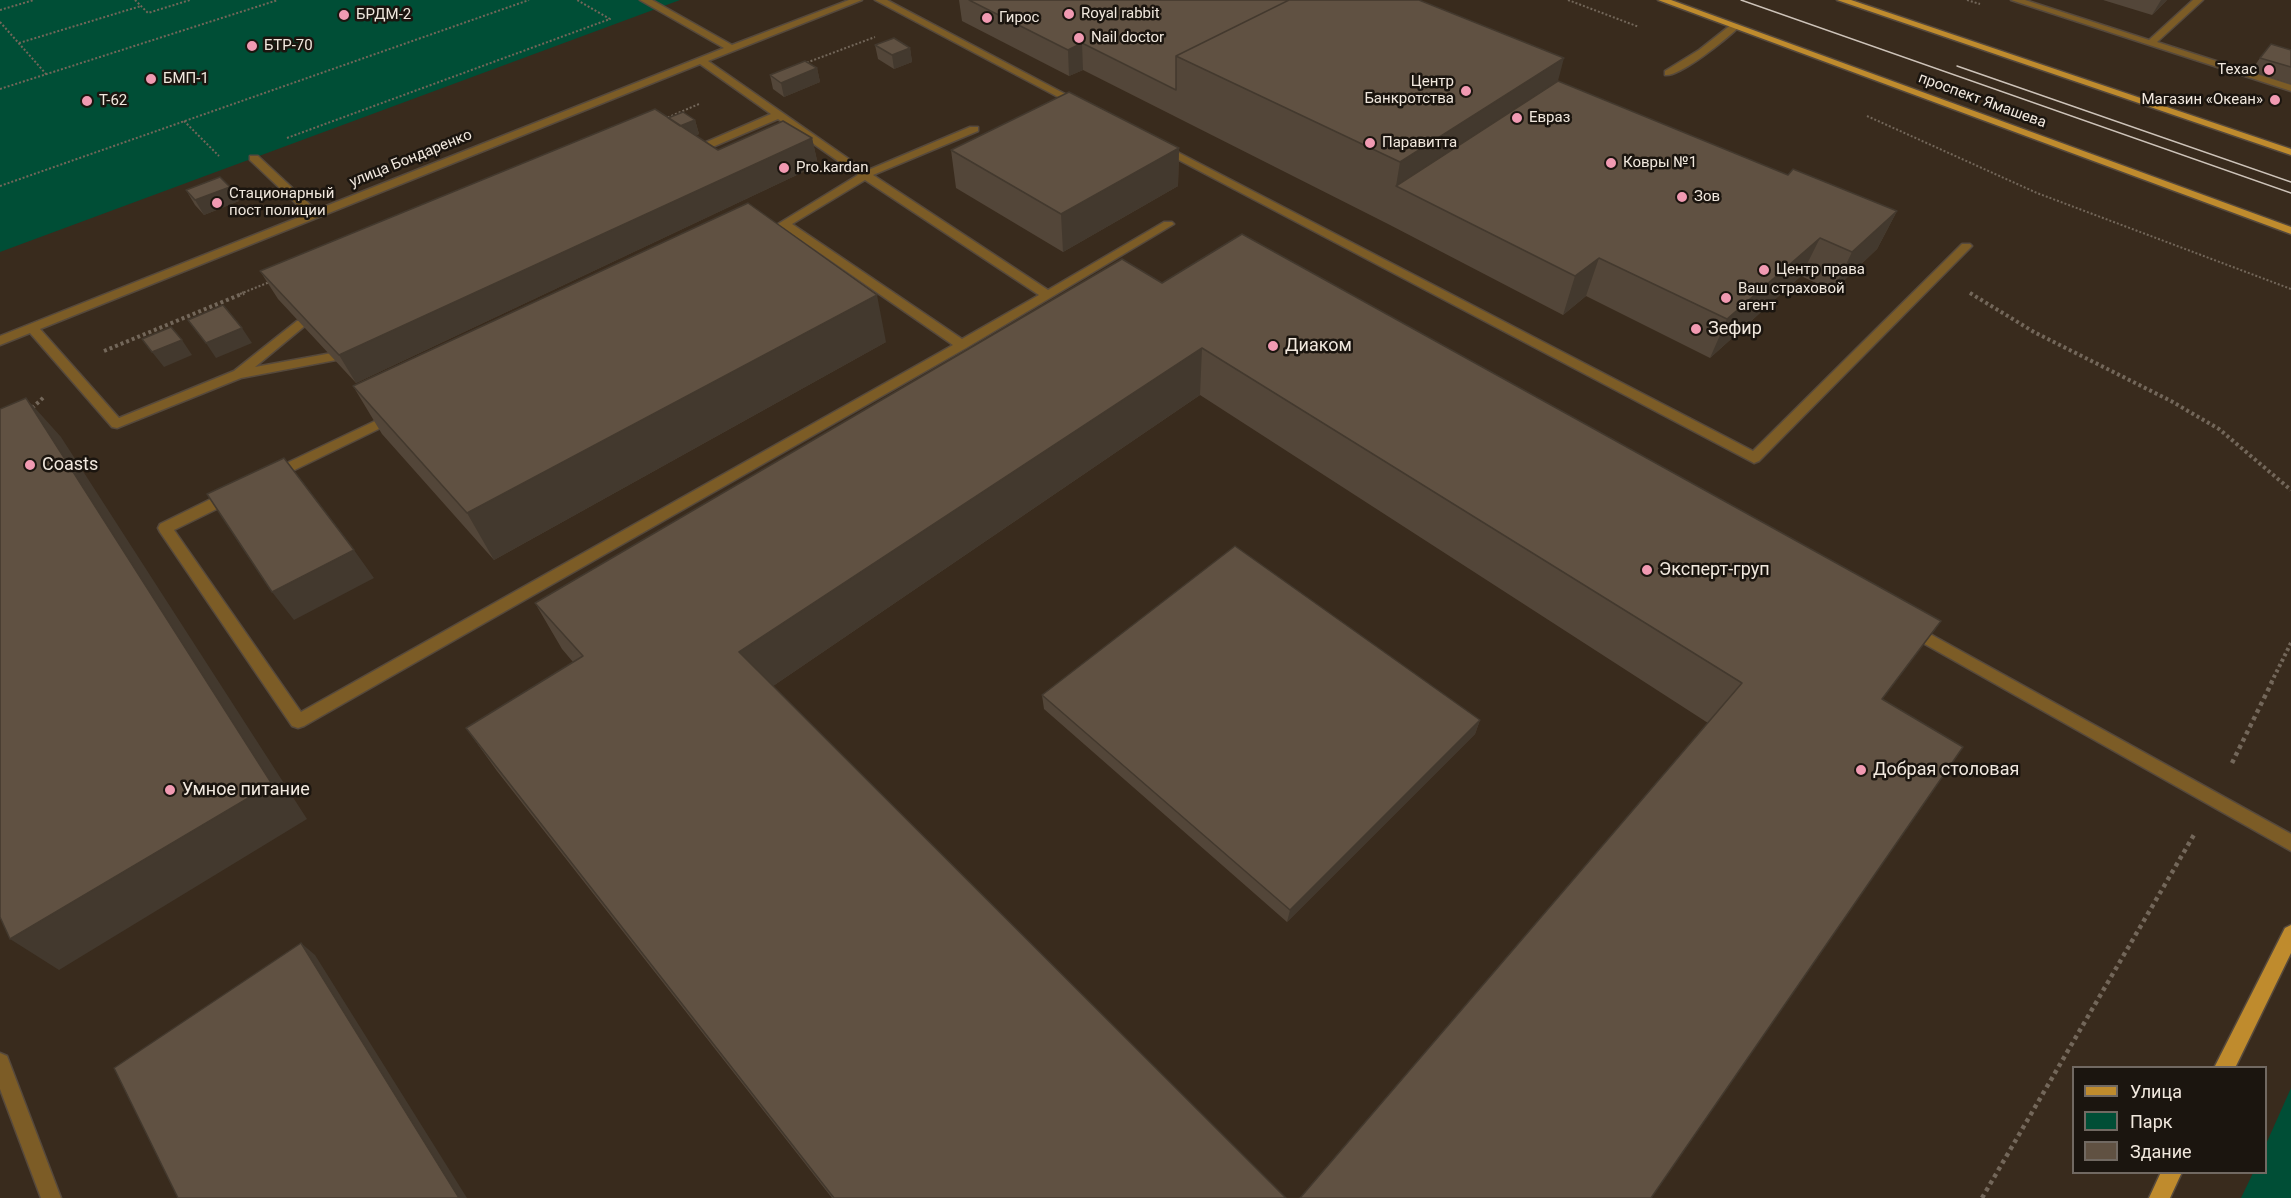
<!DOCTYPE html>
<meta charset="utf-8">
<style>
body{margin:0}
#map{position:relative;width:2291px;height:1198px;overflow:hidden;background:#392b1d;font-family:Roboto,sans-serif}
canvas{display:block}
.legend{position:absolute;left:2072px;top:1066px;width:195px;height:108px;box-sizing:border-box;background:#1b150f;border:2px solid #716962;margin:0;padding:8px 10px;list-style:none;font-size:18px;color:#f1e8de}
.legend li{display:flex;align-items:center;gap:12px;height:30px}
.legend b{width:30px;border:2px solid #716962}
</style>
<div id="map">
<canvas width="2291" height="1198"></canvas>
<ul class="legend">
<li><b style="height:8px;background:#bf8b2d"></b>Улица</li>
<li><b style="height:16px;background:#004e36"></b>Парк</li>
<li><b style="height:16px;background:#605142"></b>Здание</li>
</ul>
</div>
<script>
const c = document.querySelector('canvas').getContext('2d');
c.lineJoin = 'round';
function fillPath(path, color) { c.fillStyle = color; c.fill(path, 'evenodd'); }
function trace(path, color, width, dash) { c.strokeStyle = color; c.lineWidth = width; c.lineCap = dash ? 'butt' : 'round'; c.setLineDash(dash || []); c.stroke(path); }
function label(font, color, halo, rows, align = 'center') {
  c.font = font + ' Roboto,sans-serif'; c.lineWidth = 5; c.setLineDash([]); c.textBaseline = 'middle'; c.strokeStyle = halo; c.fillStyle = color; for (const [text, x, y, turn = 0] of rows) {
    c.save(); c.translate(x, y); c.rotate((+turn || 0) * Math.PI / 180); c.textAlign = isNaN(turn) ? turn : align; if (halo) c.strokeText(text, 0, 0); c.fillText(text, 0, 0); c.restore();
  }
}
const green = new Path2D(`
 M 0,0 L 680,0 L 0,252 Z
 M 2291,1088 L 2291,1198 L 2241,1198 L 2253,1173 L 2266,1172 L 2266,1144 Z`);
const pathFar2 = new Path2D(`
 M 135,0 L 148,13 L 190,0
 M 1568,0 L 1639,27
 M 1967,0 L 1980,4
 M 0,10 L 34,0
 M 0,22 L 46,74
 M 19,43 L 141,6
 M 803,64 L 875,37
 M 0,89 L 278,0
 M 1867,116 L 2037,193 L 2291,289
 M 664,119 L 699,104
 M 184,121 L 219,156
 M 287,138 L 610,19 L 577,0
 M 0,186 L 529,0
 M 1970,293 L 1972,294
 M 240,294 L 272,281`);
const pathFar1 = new Path2D(`
 M 1970,293 L 2034,332 L 2171,401 L 2219,429 L 2291,490
 M 104,351 L 244,293
 M 32,408 L 44,397
 M 2271,683 L 2291,643`);
const path = new Path2D(`
 M 2232,763 L 2272,682
 M 1982,1198 L 2195,833`);
const minor = new Path2D(`
 M 640,0 L 652,0 L 732,45 L 849,0 L 862,0 L 708,61 L 866,171 L 970,127 L 978,127 L 978,131 L 873,175 L 1048,290 L 1164,222 L 1172,222 L 1174,224 L 966,348 L 304,726 L 298,728 L 292,726 L 160,532 L 158,528 L 160,524 L 225,492 L 235,492 L 237,496 L 235,500 L 174,530 L 301,712 L 953,345 L 778,224 L 858,175 L 778,119 L 696,154 L 688,154 L 688,150 L 771,114 L 700,64 L 40,329 L 119,418 L 234,371 L 297,321 L 305,321 L 307,324 L 255,367 L 332,353 L 336,354 L 338,357 L 336,360 L 241,378 L 117,428 L 112,427 L 30,333 L 0,345 L 0,336 L 307,214 L 250,160 L 250,156 L 258,156 L 316,210 L 724,48 ZM 865,180 L 1039,295 L 962,339 L 792,224 Z
 M 875,0 L 887,0 L 1084,104 L 1075,106 Z
 M 2011,0 L 2025,0 L 2149,40 L 2193,0 L 2203,0 L 2157,42 L 2291,85 L 2291,91 Z
 M 1732,24 L 1740,26 C 1728,38 1680,77 1665,75 L 1665,71 L 1699,50 Z
 M 1162,144 L 1753,451 L 1962,244 L 1970,244 L 1972,246 L 1759,461 L 1754,463 L 1158,149 L 1157,147 Z
 M 394,412 L 399,413 L 401,416 L 399,419 L 278,478 L 273,480 L 266,475 L 268,472 Z
 M 1912,624 L 2291,834 L 2291,851 L 1907,634 L 1904,630 L 1907,626 Z
 M 0,1053 L 7,1056 L 61,1198 L 41,1198 L 0,1089 Z`);
const major = new Path2D(`
 M 1658,0 L 1671,0 L 2291,227 L 2291,234 Z
 M 1837,0 L 1851,0 L 2291,149 L 2291,155 Z
 M 2291,925 L 2291,953 L 2235,1068 L 2214,1068 L 2285,928 Z
 M 2161,1172 L 2182,1172 L 2170,1198 L 2149,1198 Z`);
const tram = new Path2D(`
 M 1741,0 L 2291,193
 M 1957,66 L 2291,182`);
const wall = new Path2D(`
 M 959,0 L 1419,0 L 1558,81 L 1788,175 L 1897,211 L 1877,249 L 1833,291 L 1801,276 L 1710,358 L 1586,296 L 1563,315 L 1390,225 L 1083,70 L 1069,76 L 962,21 Z
 M 2103,0 L 2167,0 L 2152,15 Z
 M 875,45 L 910,48 L 912,62 L 894,69 L 878,59 Z
 M 2291,50 L 2291,84 L 2251,71 L 2260,58 Z
 M 817,68 L 820,82 L 784,97 L 773,89 L 770,75 Z
 M 668,118 L 695,120 L 699,134 L 695,136 L 718,150 L 812,138 L 818,165 L 356,383 L 278,299 L 260,271 Z
 M 1179,148 L 1178,186 L 1063,252 L 956,188 L 951,150 Z
 M 186,190 L 239,201 L 204,215 L 195,205 Z
 M 1162,283 L 1941,621 L 1708,723 L 1200,395 L 773,686 L 1286,1198 L 832,1198 L 497,771 L 466,728 L 573,662 L 562,649 L 535,603 Z
 M 886,342 L 494,560 L 382,434 L 353,386 Z
 M 1042,695 L 1480,720 L 1475,734 L 1287,922 L 1044,709 Z`);
const shadedWall = new Path2D(`
 M 2161,0 L 2167,0 L 2152,15 Z
 M 1082,43 L 1083,70 L 1069,76 L 1068,50 Z
 M 910,48 L 912,62 L 894,69 L 892,55 Z
 M 1564,58 L 1548,119 L 1396,186 L 1400,162 Z
 M 817,68 L 820,82 L 784,97 L 781,83 Z
 M 695,120 L 699,134 L 675,144 L 671,130 Z
 M 812,138 L 818,165 L 356,383 L 339,355 Z
 M 1179,148 L 1178,186 L 1063,252 L 1061,214 Z
 M 230,187 L 239,201 L 204,215 L 195,200 Z
 M 1897,211 L 1877,249 L 1833,291 L 1852,252 Z
 M 1820,238 L 1801,276 L 1710,358 L 1727,319 Z
 M 1599,258 L 1586,296 L 1563,315 L 1575,276 Z
 M 877,295 L 886,342 L 494,560 L 467,513 Z
 M 242,328 L 252,343 L 216,358 L 206,343 Z
 M 182,340 L 192,355 L 164,367 L 152,352 Z
 M 1202,348 L 1200,395 L 757,697 L 739,652 Z
 M 26,398 L 61,437 L 307,819 L 59,970 L 10,939 Z
 M 354,550 L 374,578 L 294,620 L 272,592 Z
 M 1480,720 L 1475,734 L 1287,922 L 1290,910 Z
 M 301,943 L 315,955 L 467,1198 L 459,1198 Z`);
const building = new Path2D(`
 M 969,0 L 1289,0 L 1176,56 L 1176,90 L 1082,43 L 1068,50 Z
 M 1289,0 L 1419,0 L 1564,58 L 1400,162 L 1176,56 Z
 M 894,38 L 910,48 L 892,55 L 875,45 Z
 M 2271,44 L 2291,50 L 2291,67 L 2260,58 Z
 M 805,61 L 817,68 L 781,83 L 770,75 Z
 M 1558,81 L 1788,175 L 1793,169 L 1897,211 L 1852,252 L 1820,238 L 1727,319 L 1599,258 L 1575,276 L 1396,186 Z
 M 1069,92 L 1179,148 L 1061,214 L 951,150 Z
 M 655,109 L 718,150 L 783,121 L 812,138 L 339,355 L 260,271 Z
 M 683,112 L 695,120 L 680,126 L 668,118 Z
 M 220,177 L 230,187 L 195,200 L 186,190 Z
 M 748,203 L 877,295 L 467,513 L 353,386 Z
 M 1242,234 L 1941,621 L 1882,699 L 1963,747 L 1651,1198 L 1300,1198 L 1742,683 L 1202,348 L 739,652 L 1286,1198 L 834,1198 L 466,728 L 583,656 L 535,603 L 1122,259 L 1162,283 Z
 M 223,305 L 242,328 L 206,343 L 188,320 Z
 M 171,327 L 182,340 L 152,352 L 142,339 Z
 M 26,398 L 272,784 L 10,939 L 0,917 L 0,409 Z
 M 284,458 L 354,550 L 272,592 L 207,494 Z
 M 1235,546 L 1480,720 L 1290,910 L 1042,695 Z
 M 301,943 L 459,1198 L 178,1198 L 114,1068 Z`);
const markers = [
 [1069,14,6,"#f19ab2"],
 [344,15,6,"#f19ab2"],
 [987,18,6,"#f19ab2"],
 [1079,38,6,"#f19ab2"],
 [252,46,6,"#f19ab2"],
 [2269,70,6,"#f19ab2"],
 [151,79,6,"#f19ab2"],
 [1466,91,6,"#f19ab2"],
 [2275,100,6,"#f19ab2"],
 [87,101,6,"#f19ab2"],
 [1517,118,6,"#f19ab2"],
 [1370,143,6,"#f19ab2"],
 [1611,163,6,"#f19ab2"],
 [784,168,6,"#f19ab2"],
 [1682,197,6,"#f19ab2"],
 [217,203,6,"#f19ab2"],
 [1764,270,6,"#f19ab2"],
 [1726,298,6,"#f19ab2"],
 [1696,329,6,"#f19ab2"],
 [1273,346,6,"#f19ab2"],
 [30,465,6,"#f19ab2"],
 [1647,570,6,"#f19ab2"],
 [1861,770,6,"#f19ab2"],
 [170,790,6,"#f19ab2"]
];
const farPoinames = [
 ["Royal rabbit",1081,14],
 ["БРДМ-2",356,15],
 ["Гирос",999,18],
 ["Nail doctor",1091,38],
 ["БТР-70",264,46],
 ["Техас",2257,70,"right"],
 ["БМП-1",163,79],
 ["Центр",1454,82,"right"],
 ["Банкротства",1454,99,"right"],
 ["Магазин «Океан»",2263,100,"right"],
 ["Т-62",99,101],
 ["Евраз",1529,118],
 ["Паравитта",1382,143],
 ["Ковры №1",1623,163],
 ["Pro.kardan",796,168],
 ["Стационарный",229,194],
 ["пост полиции",229,211],
 ["Зов",1694,197],
 ["Центр права",1776,270],
 ["Ваш страховой",1738,289],
 ["агент",1738,306]
];
const farStreetnames = [
 ["проспект Ямашева",1982,101,20],
 ["улица Бондаренко",411,159,-22]
];
const poiNames = [
 ["Зефир",1708,329],
 ["Диаком",1285,346],
 ["Coasts",42,465],
 ["Эксперт-груп",1659,570],
 ["Добрая столовая",1873,770],
 ["Умное питание",182,790]
];
fillPath(green, '#004e36');
trace(minor, '#56493c', 3);
trace(major, '#56493c', 3);
trace(pathFar2, '#73675a', 2, [2, 2]);
trace(pathFar1, '#73675a', 4, [3, 3]);
trace(path, '#73675a', 4.5, [4, 4]);
fillPath(minor, '#7c5c26');
fillPath(major, '#bf8b2d');
trace(tram, '#cdc3b9', 1.5);
fillPath(wall, '#534639');
fillPath(shadedWall, '#43392e');
fillPath(building, '#605142');
trace(building, '#43392e', 1.5);
for (const [x, y, r, color] of markers) { const dot = new Path2D(); dot.arc(x, y, r, 0, 2 * Math.PI); c.fillStyle = color; c.fill(dot); trace(dot, '#1b150f', 2); }
label('15px', '#f1e8de', '#1b150f', farPoinames, 'left');
label('15px', '#f1e8de', '#1b150f', farStreetnames);
label('18px', '#f1e8de', '#1b150f', poiNames, 'left');
</script>
